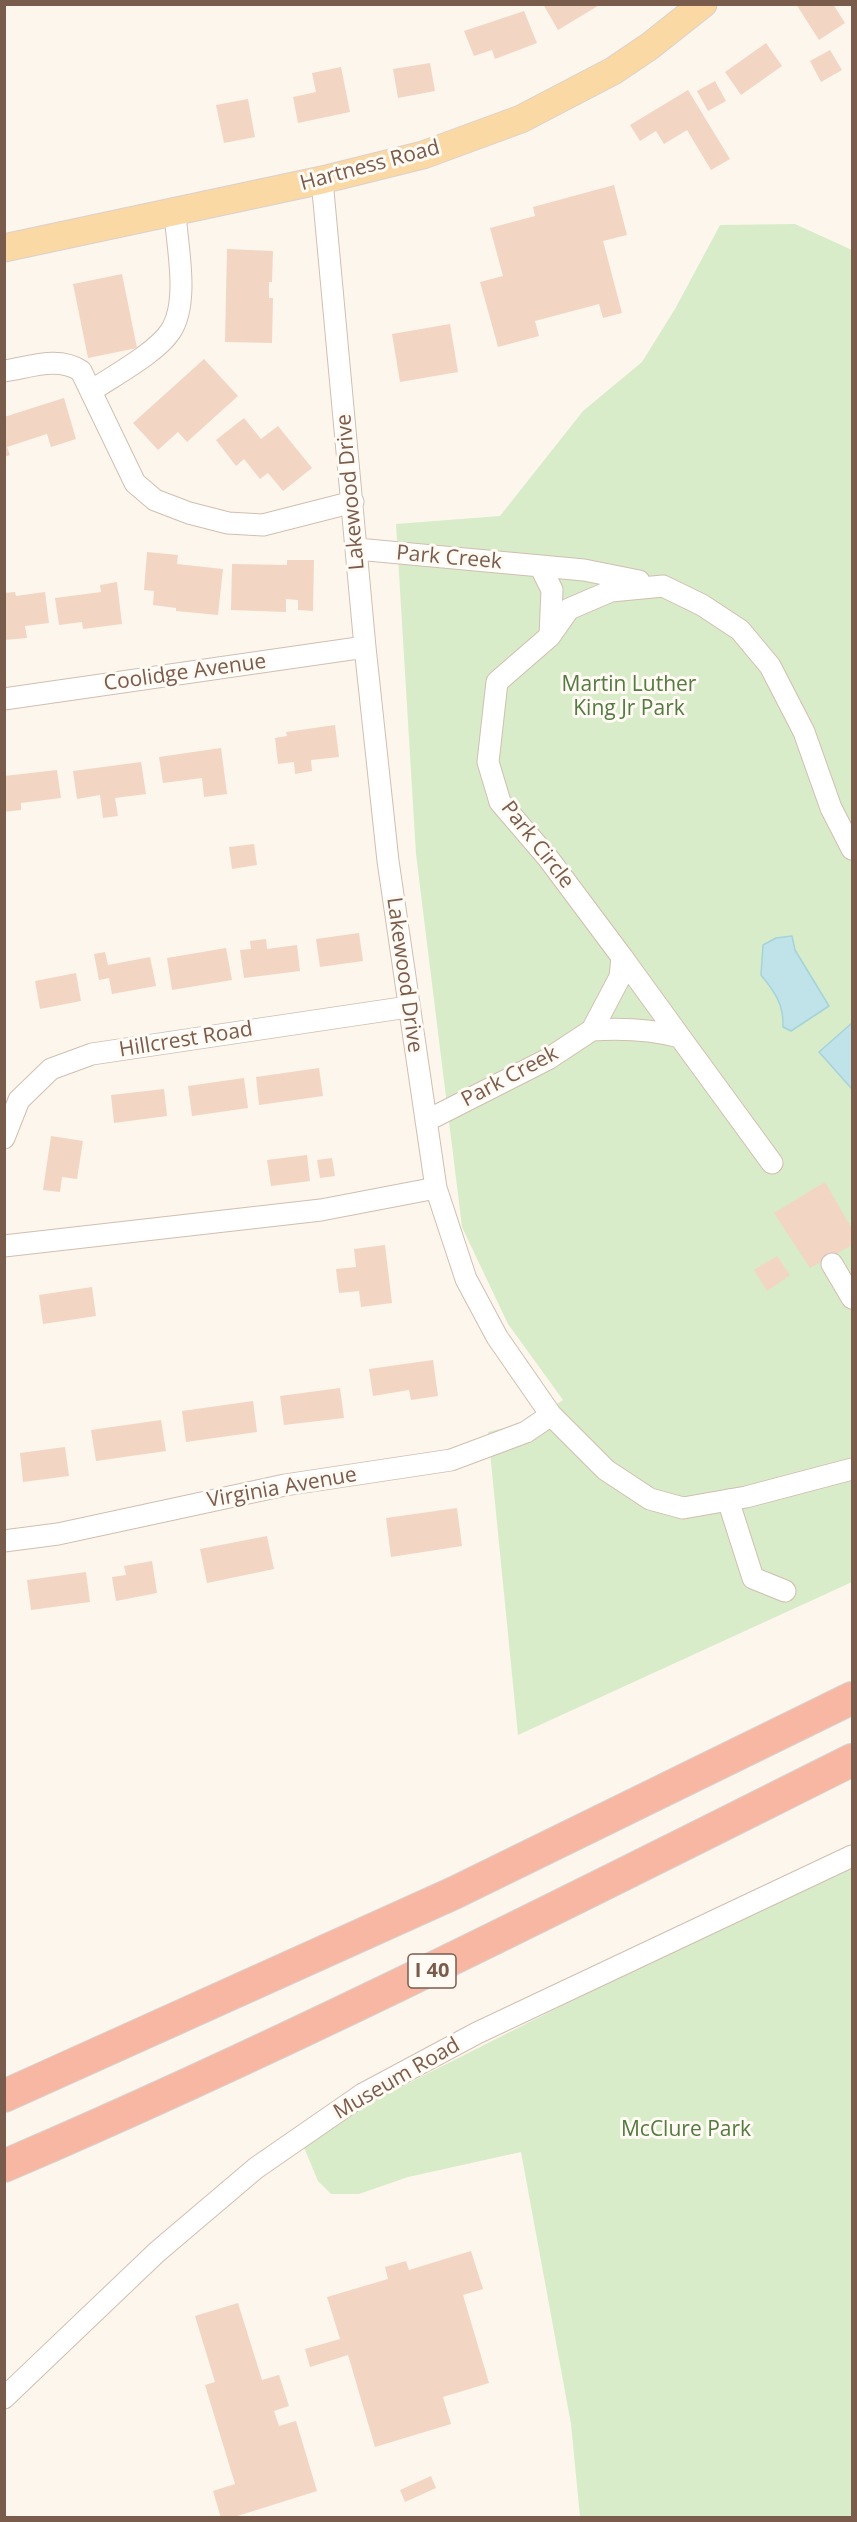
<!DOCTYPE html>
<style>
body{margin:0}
#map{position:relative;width:857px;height:2522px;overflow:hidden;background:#fdf6ec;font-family:"Open Sans",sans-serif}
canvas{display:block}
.frame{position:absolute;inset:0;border:6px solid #7a5c4d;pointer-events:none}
</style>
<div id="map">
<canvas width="857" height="2522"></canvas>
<div class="frame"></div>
</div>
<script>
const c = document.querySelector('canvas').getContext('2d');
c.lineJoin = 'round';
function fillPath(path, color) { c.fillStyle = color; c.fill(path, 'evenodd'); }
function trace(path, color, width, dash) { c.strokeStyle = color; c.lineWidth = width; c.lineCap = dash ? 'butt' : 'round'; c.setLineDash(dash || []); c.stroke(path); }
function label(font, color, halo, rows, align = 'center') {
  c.font = font + ' "Open Sans",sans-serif'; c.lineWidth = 6; c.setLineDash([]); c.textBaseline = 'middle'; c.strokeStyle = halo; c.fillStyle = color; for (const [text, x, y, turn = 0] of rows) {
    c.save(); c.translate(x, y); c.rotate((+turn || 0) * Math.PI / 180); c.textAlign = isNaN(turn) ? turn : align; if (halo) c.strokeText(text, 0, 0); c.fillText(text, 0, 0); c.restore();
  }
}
const green = new Path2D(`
 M 795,224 L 852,250 L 852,1582 L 518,1735 L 488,1432 L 531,1421 L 563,1400 L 508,1324 L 462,1227 L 416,854 L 396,524 L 500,516 L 583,411 L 642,362 L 675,309 L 720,225 Z
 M 852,1859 L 852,2517 L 580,2517 L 571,2424 L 521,2152 L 408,2177 L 359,2194 L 331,2194 L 318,2181 L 300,2138 Z`);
const water = new Path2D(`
 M 792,936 L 795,950 L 829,1006 L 791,1031 L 783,1027 C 784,1005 775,992 761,975 L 763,945 L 776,938 Z
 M 852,1023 L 852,1089 L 819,1052 Z`);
const building = new Path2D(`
 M 543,4 L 601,4 L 558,30 Z
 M 796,4 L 833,4 L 845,23 L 819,40 Z
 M 524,11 L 537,43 L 495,59 L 492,50 L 474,56 L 464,31 Z
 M 766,43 L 782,66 L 741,95 L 725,72 Z
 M 830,50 L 842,70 L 821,82 L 810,61 Z
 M 430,63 L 435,91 L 398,98 L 393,69 Z
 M 341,67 L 350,112 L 298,123 L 293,97 L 316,92 L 312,73 Z
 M 715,81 L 726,101 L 708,111 L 697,91 Z
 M 688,90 L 730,159 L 711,170 L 687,130 L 664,144 L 656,131 L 640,141 L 630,125 Z
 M 248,99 L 255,137 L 224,143 L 216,105 Z
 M 614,185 L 627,235 L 603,241 L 622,313 L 603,318 L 599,304 L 535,321 L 539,336 L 498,347 L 480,282 L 503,276 L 490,228 L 535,216 L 533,207 Z
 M 227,249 L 273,251 L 272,282 L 269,282 L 269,298 L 273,298 L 272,343 L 225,342 Z
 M 122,274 L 137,348 L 88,358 L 73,284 Z
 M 450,324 L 458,372 L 400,382 L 392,334 Z
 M 204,359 L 238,396 L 187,442 L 178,432 L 158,450 L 133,423 Z
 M 64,398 L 76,439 L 51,447 L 47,434 L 7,447 L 10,455 L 4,457 L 4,417 Z
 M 244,418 L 261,439 L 278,426 L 312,468 L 283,491 L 268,473 L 260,479 L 244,459 L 236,466 L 216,440 Z
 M 147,552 L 178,555 L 177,564 L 223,569 L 218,615 L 176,611 L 176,608 L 153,605 L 154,591 L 144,590 Z
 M 287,560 L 314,560 L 313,611 L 298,610 L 298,600 L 286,599 L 286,612 L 231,610 L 232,564 L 287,565 Z
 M 117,582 L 122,624 L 83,629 L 82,622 L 59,625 L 55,598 L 101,592 L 100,585 Z
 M 15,592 L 16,596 L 45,592 L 49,623 L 25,626 L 27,638 L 4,640 L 4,593 Z
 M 335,725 L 339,757 L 311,760 L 312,771 L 295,774 L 294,762 L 278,764 L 275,738 L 287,736 L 286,732 Z
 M 221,748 L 227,794 L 204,797 L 202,778 L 163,783 L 159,757 Z
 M 141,762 L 146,794 L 115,798 L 118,816 L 103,818 L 100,795 L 77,799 L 73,771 Z
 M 57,770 L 61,798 L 21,803 L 21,810 L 4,812 L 4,776 Z
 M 254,844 L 257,865 L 232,869 L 229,847 Z
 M 359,933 L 363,961 L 320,967 L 316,939 Z
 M 266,939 L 267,949 L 297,945 L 300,971 L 244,978 L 240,950 L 251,949 L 250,941 Z
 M 226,948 L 232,980 L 172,990 L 167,958 Z
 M 105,952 L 108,965 L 150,957 L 156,986 L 112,994 L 109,978 L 99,980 L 94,954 Z
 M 76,973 L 81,1001 L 40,1009 L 35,981 Z
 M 319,1068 L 323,1096 L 259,1105 L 256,1077 Z
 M 244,1078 L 248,1108 L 192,1116 L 188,1086 Z
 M 164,1089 L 167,1116 L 114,1123 L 111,1095 Z
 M 51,1136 L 83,1141 L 77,1179 L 62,1177 L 60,1192 L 43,1190 Z
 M 307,1155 L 310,1181 L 271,1186 L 267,1160 Z
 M 332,1158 L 335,1176 L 320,1178 L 317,1160 Z
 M 825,1182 L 852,1229 L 852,1245 L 810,1268 L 774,1213 Z
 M 385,1245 L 392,1303 L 361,1307 L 359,1291 L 339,1293 L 336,1269 L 356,1267 L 354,1249 Z
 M 777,1256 L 790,1275 L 767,1291 L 754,1270 Z
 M 92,1287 L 96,1316 L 43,1324 L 39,1295 Z
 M 433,1360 L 438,1396 L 411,1400 L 409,1390 L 373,1396 L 369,1369 Z
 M 340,1388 L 344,1418 L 284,1425 L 280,1396 Z
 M 253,1401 L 257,1432 L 186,1442 L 182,1411 Z
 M 161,1420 L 166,1451 L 96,1461 L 91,1430 Z
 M 65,1447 L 69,1476 L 23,1482 L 20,1453 Z
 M 457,1508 L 462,1546 L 391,1557 L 386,1518 Z
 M 267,1536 L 274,1569 L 207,1583 L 200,1549 Z
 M 152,1561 L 157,1593 L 116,1601 L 112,1577 L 126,1575 L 124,1566 Z
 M 86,1572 L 90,1602 L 31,1610 L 27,1580 Z
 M 471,2251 L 483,2289 L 463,2295 L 489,2383 L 443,2397 L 451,2424 L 375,2447 L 348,2355 L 310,2367 L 305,2349 L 340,2339 L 327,2297 L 388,2279 L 385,2267 L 406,2261 L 409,2270 Z
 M 238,2303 L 262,2380 L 279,2375 L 289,2406 L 274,2411 L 279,2426 L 296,2421 L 317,2491 L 231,2518 L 221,2518 L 213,2491 L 235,2484 L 205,2385 L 215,2382 L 195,2316 Z
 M 431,2476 L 436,2488 L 405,2502 L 400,2490 Z`);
const minor = new Path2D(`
 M 322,180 L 365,647 L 388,861 L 436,1188 L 466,1279 L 497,1337 L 551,1415 L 606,1470 L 650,1499 L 683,1508 L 746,1497 L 852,1469
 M 4,371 C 31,367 58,356 81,371 L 135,483 L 155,500 L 189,513 L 228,523 L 263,525 L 353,502
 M 91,391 C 113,376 156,353 170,332 C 190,303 177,246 175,213
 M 357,549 L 584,570 L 639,581
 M 540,566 L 552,590 L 550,636
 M 4,699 L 365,647
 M 622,957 L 680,1037
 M 592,1030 C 623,1028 650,1029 680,1037 L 772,1163
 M 426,1121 L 548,1059 L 592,1030 L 620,977 L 622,957 L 548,858 L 500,802 L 488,762 L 497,682 L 550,636 L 569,609 L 611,591 L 663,586 L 702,605 L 740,630 L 770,666 L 804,732 L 831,808 L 852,849
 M 4,1138 L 19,1100 L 51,1069 L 92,1054 L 408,1007
 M 4,1246 L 321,1210 L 436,1188
 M 832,1264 L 852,1298
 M 728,1500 L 753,1578 L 785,1591
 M 4,1541 L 58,1534 L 285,1485 L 451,1460 L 526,1432 L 551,1415
 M 4,2398 L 157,2252 L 256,2168 L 363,2094 L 477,2033 L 852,1856`);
const major = new Path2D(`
 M 4,248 L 322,180 L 423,155 L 521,119 L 613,71 L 650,46 L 703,4`);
const highway = new Path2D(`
 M 4,2096 L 454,1893 L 852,1698
 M 4,2166 C 293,2042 572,1900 852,1760`);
const shields = [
 [432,1971,48]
];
const shieldNames = [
 ["I 40",432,1971]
];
const streetNames = [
 ["Hartness Road",370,166,-15],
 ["Lakewood Drive",351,492,-95],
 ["Park Creek",449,558,5],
 ["Coolidge Avenue",185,673,-8],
 ["Park Circle",537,845,52],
 ["Lakewood Drive",404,975,82],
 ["Hillcrest Road",186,1040,-9],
 ["Park Creek",510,1077,-28],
 ["Virginia Avenue",282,1488,-10],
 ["Museum Road",397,2079,-30]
];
const parkNames = [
 ["Martin Luther",629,685],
 ["King Jr Park",629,709],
 ["McClure Park",686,2130]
];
fillPath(green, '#d8ecc9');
fillPath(water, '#bfe3e8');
trace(water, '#a5d3da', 1.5);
fillPath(building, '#f3d5c3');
trace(minor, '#d1beb0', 23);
trace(major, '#dad1cd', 29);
trace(highway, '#dad1cd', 34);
trace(minor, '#fff', 21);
trace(major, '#fbd9a5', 27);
trace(highway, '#f7b7a3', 32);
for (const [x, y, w] of shields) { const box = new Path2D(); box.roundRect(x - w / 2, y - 17, w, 34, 4.5); c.fillStyle = '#fffaf3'; c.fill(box); trace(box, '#7a5c4d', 1.5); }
label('bold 20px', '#7a5c4d', null, shieldNames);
label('21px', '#7a5c4d', '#fffaf3', streetNames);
label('21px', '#537a41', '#fffaf3', parkNames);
</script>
